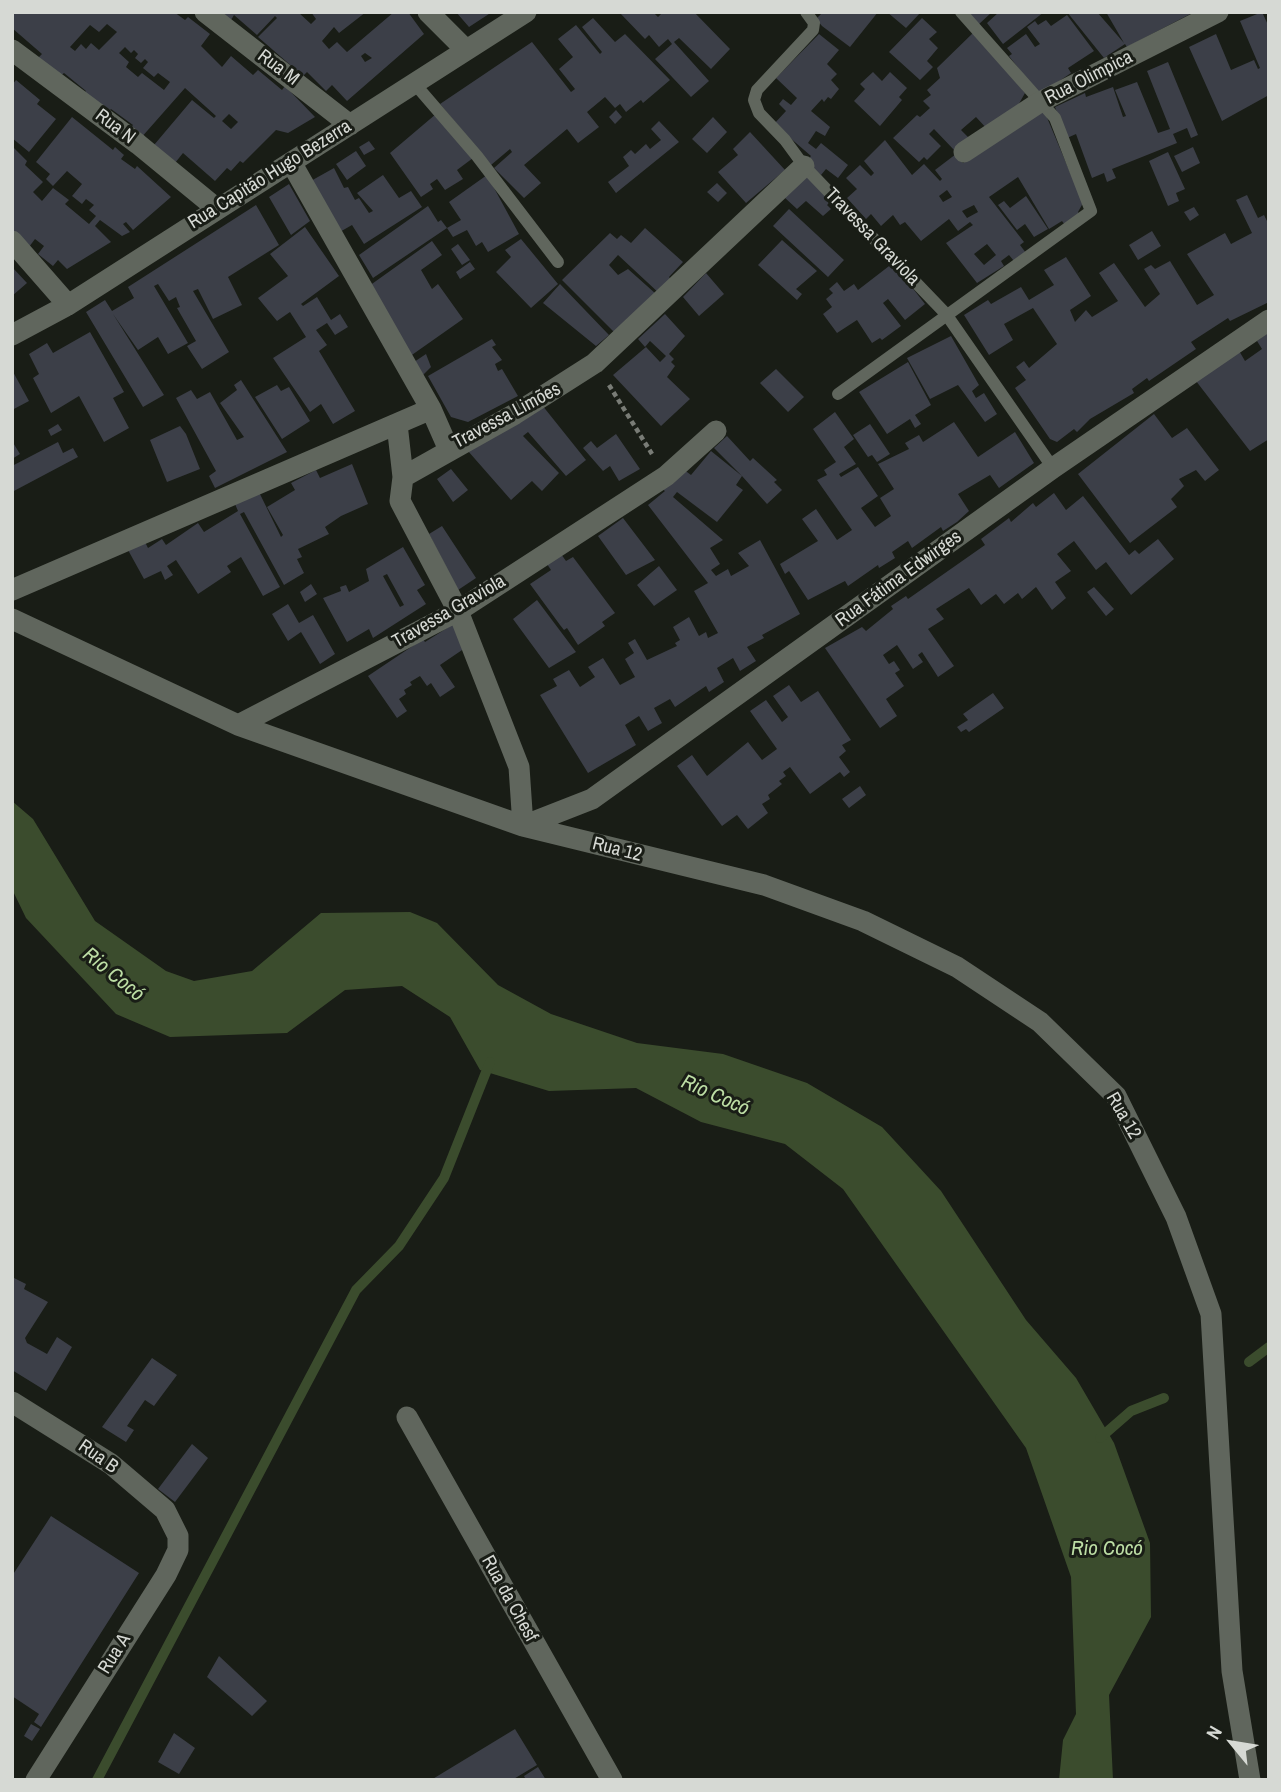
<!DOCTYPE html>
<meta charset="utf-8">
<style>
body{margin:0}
#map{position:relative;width:1281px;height:1792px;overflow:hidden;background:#191d16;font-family:"Archivo Narrow",sans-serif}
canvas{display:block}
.frame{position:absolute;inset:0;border:14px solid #d6d9d4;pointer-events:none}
.north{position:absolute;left:1197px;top:1708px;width:70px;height:70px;-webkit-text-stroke:5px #191d16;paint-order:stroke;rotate:300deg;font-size:19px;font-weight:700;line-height:28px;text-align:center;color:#d6d9d4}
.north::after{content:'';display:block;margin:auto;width:24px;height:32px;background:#d6d9d4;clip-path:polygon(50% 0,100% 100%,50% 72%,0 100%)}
</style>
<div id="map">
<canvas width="1281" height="1792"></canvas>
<div class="frame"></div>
<div class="north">N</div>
</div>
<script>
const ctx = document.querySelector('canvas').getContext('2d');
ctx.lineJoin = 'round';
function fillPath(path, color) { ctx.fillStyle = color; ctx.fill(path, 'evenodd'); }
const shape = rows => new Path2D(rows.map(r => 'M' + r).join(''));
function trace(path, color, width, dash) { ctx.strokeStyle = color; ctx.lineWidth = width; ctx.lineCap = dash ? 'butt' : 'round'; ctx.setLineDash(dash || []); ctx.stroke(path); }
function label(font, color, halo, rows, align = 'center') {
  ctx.font = font + ' "Archivo Narrow",sans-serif'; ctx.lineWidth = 6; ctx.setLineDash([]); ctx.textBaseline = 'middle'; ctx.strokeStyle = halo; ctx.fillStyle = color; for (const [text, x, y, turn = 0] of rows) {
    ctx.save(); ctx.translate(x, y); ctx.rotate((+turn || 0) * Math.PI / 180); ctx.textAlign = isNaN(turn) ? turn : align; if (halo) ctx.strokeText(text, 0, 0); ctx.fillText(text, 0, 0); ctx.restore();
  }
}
fillPath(shape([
 [12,801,33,819,95,921,166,971,194,981,252,971,321,913,410,912,437,923,498,985,551,1014,637,1043,723,1054,807,1083,882,1127,941,1191,1026,1320,1076,1378,1114,1443,1150,1543,1151,1617,1109,1695,1113,1780,1059,1780,1063,1740,1076,1714,1071,1577,1026,1448,843,1189,785,1144,701,1122,636,1088,549,1091,480,1070,450,1017,402,986,345,990,287,1033,170,1037,116,1014,26,918,12,889]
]), '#3b4c2d');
trace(shape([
 [1249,1362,1269,1347],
 [1100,1438,1131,1411,1164,1398],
 [97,1780,356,1290,399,1246,444,1178,490,1062]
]), '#3b4c2d', 10);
fillPath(shape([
 [12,12,174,12,185,20,188,17,210,34,201,46,222,67,231,56,253,75,258,70,282,90,285,86,315,117,288,133,276,130,243,163,240,161,231,171,227,168,215,181,183,153,175,163,154,145,192,100,214,118,216,116,185,88,140,139,129,130,133,125,111,109,105,116,81,96,86,91,64,73,59,77,37,59,42,54,12,28],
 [107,24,117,32,99,50,91,43,86,49,81,44,75,51,70,47,90,25,99,32],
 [125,47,131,53,134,50,138,54,135,58,141,63,145,59,148,62,143,68,154,77,158,73,170,82,164,90,142,73,138,77,126,67,129,62,119,53],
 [229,114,238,122,231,129,222,121],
 [216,12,298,12,311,24,316,19,311,12,366,12,339,33,334,27,322,41,329,49,337,42,347,52,394,12,408,12,424,34,347,101,332,85,326,91,307,72,303,76,258,37,277,18,275,16,257,35,234,15,231,20],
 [365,53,372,58,365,62,361,56],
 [456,12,492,12,469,27],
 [619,12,653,12,658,17,663,12,694,12,730,49,711,69,679,38,674,42,709,81,691,97,655,59,672,44,668,39,659,47,649,35,645,39],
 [823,12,878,12,850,47,822,26,816,19],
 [887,12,921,12,906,28],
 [968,12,992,12,978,25],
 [999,12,1044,12,1003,44,987,23],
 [1067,12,1097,12,1124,43,1106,12,1194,12,1127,47,1125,44,1104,58],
 [1262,12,1269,27,1269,95,1222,121,1189,47,1216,34,1231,70,1254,60,1258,69,1260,68,1240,21],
 [1067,15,1094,51,1068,68,1071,73,1039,95,1009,56,1012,54,1007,48,1026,34,1035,47,1040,44,1027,27,1035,21,1038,25,1046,20,1051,26],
 [593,18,615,42,625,34,670,80,643,103,641,100,626,112,620,104,615,108,605,97,587,112,599,127,578,143,567,129,524,165,541,183,524,198,494,168,512,152,510,149,491,165,440,104,532,42,571,92,575,89,559,69,573,57,558,39,576,25,600,54,602,52,582,27],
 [922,18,937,32,929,39,938,48,927,61,933,67,920,80,889,52],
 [975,31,1025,93,1016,109,988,130,976,117,961,130,970,139,955,151,934,129,929,134,941,146,927,160,924,157,919,162,893,138,917,115,920,117,930,108,923,101,931,95,927,90,940,78,937,68],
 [819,34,839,50,827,64,837,74,831,80,839,89,831,99,828,97,824,102,822,99,811,111,830,127,825,136,816,131,808,143,816,149,821,143,848,165,838,178,826,169,821,175,806,162,811,156,774,124,786,111,779,104,783,99,791,105,797,98,776,78],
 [1168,62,1198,135,1191,138,1187,128,1173,134,1177,143,1112,169,1116,178,1107,182,1104,173,1092,178,1076,134,1067,138,1055,107,1085,93,1086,97,1113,87,1123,117,1126,116,1115,90,1137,82,1158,133,1170,129,1147,71],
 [873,72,882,81,890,72,907,88,899,97,902,100,880,126,854,101,865,89,860,84],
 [16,80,40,100,37,104,56,119,29,152,12,138,12,85],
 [1043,108,1083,203,1078,212,1080,216,1065,225,1062,221,1049,229,1018,177,989,197,1024,242,1020,245,1026,253,1014,261,1009,255,1001,261,1004,266,977,283,946,243,973,225,970,222,958,231,949,219,921,241,905,222,900,225,893,215,881,226,871,214,866,219,847,198,857,189,846,178,860,165,871,176,874,173,864,161,885,140,912,175,924,164,940,181,942,179,935,170,956,154,963,163],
 [947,190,952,197,943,202,939,196],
 [974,205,978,212,967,218,962,211],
 [987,244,996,255,984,265,974,254],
 [616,110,622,117,615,124,609,117],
 [436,114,473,158,457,170,463,179,445,190,437,179,430,184,433,189,421,197,390,153],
 [72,117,113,150,115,147,124,155,121,159,135,169,137,166,171,197,133,230,126,222,123,224,130,232,122,236,100,220,95,226,111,242,67,269,58,260,53,266,38,254,44,246,35,239,29,247,12,232,12,146,27,161,25,165,43,182,33,192,42,201,53,188,69,200,65,204,89,224,96,216,89,210,94,205,86,199,82,204,72,196,82,184,67,171,53,186,46,179,50,174,36,162],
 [713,117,727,132,707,153,692,139],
 [659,121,679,142,616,193,608,182,629,166,623,157,631,150,635,154,646,144,650,149,661,140,651,129],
 [750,132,785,170,746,203,718,172,738,155,733,149],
 [369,141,375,149,364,155,359,147],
 [1193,147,1200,163,1182,172,1174,156],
 [356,151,366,166,347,180,336,164],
 [1168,152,1185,189,1176,193,1179,201,1168,206,1149,161],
 [334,168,344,188,348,187,355,200,359,198,369,213,373,211,357,193,383,175,399,198,411,191,422,207,364,244,352,225,338,233,309,182],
 [804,174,832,200,827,205,831,209,823,216,806,201,797,209,784,197],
 [487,175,519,234,488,252,482,242,476,246,467,230,453,237,447,228,461,220,449,202],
 [717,183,727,193,718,202,707,192],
 [289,184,310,221,291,235,269,197],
 [1247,195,1258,218,1264,215,1269,225,1269,302,1230,321,1228,318,1191,342,1196,349,1149,381,1147,378,1132,389,1134,393,1090,419,1077,432,1074,429,1057,442,1050,439,1015,388,1026,380,1016,367,1024,361,1029,368,1057,344,1033,308,1004,324,1013,340,989,355,964,315,988,300,991,304,1021,287,1029,300,1054,285,1044,270,1066,257,1091,296,1070,310,1075,322,1086,310,1092,317,1118,301,1099,273,1114,263,1145,307,1160,294,1144,269,1151,265,1155,269,1170,261,1197,305,1214,295,1187,254,1225,233,1231,244,1252,233,1236,200],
 [1026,196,1048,229,1034,237,1025,224,1017,230,998,205,1004,201,1010,208],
 [256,205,279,245,228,277,242,305,213,319,198,289,193,291,229,352,202,369,187,346,196,341,177,308,180,307,176,297,169,301,158,284,154,286,188,343,168,354,158,337,138,350,113,314,164,395,143,407,86,312,105,300,112,311,134,298,128,287],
 [428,206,438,222,441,220,447,228,373,278,359,255],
 [1194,207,1199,215,1190,221,1184,212],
 [789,209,844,260,828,277,773,226],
 [305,227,339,276,301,304,303,306,317,297,331,320,340,314,348,327,335,335,327,323,316,330,327,345,319,351,355,411,333,424,321,404,310,412,273,358,306,337,290,312,277,321,258,298,288,276,270,254],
 [645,228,683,262,669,277,673,282,661,295,618,255,609,265,618,275,628,269,656,294,617,335,562,280,610,233,617,239,621,235,631,243],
 [1152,231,1161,246,1138,260,1129,245],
 [521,239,558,284,531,308,496,272,511,257,505,250],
 [782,240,817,271,796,289,802,294,797,300,758,265],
 [432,241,442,255,421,270,432,289,438,284,463,319,409,357,369,286],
 [458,244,470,260,462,265,451,249],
 [470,262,475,269,460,279,456,272],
 [893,263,925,304,905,320,888,299,883,303,901,326,882,340,880,338,872,343,857,320,837,333,823,314,832,307,826,299,833,293,829,289,837,282,844,291,854,284,858,290],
 [12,267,27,283,12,296],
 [706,273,724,294,699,316,683,297],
 [560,284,609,335,596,346,543,303],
 [665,314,685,336,669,354,674,359,671,362,675,366,667,377,690,399,661,426,613,375,646,347,660,362,666,356,650,341,645,347,638,339],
 [90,332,124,392,113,398,129,428,104,442,79,396,51,413,33,378,39,374,29,354,47,343,53,353],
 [1269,332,1269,439,1250,451,1196,381,1238,349,1245,361,1262,349,1257,341],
 [951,336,979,385,972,391,976,398,984,393,997,414,985,422,958,385,930,399,907,358],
 [492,339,496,345,492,347,502,360,495,364,498,371,502,369,518,396,468,422,451,417,428,376],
 [426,354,431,367,423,375,414,362],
 [908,362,931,405,915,415,921,424,915,428,910,419,887,434,859,392],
 [776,369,804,397,788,412,760,383],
 [12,370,29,401,12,410],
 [241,380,287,452,215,488,209,476,216,471,176,398,191,390,197,399,210,392,237,440,244,437,220,403,237,390,234,385],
 [277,385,281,391,289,387,310,421,282,439,255,397],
 [542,405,586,460,566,476,528,432,523,436,559,473,542,491,532,481,511,500,468,451],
 [835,412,854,439,844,447,856,464,839,474,841,477,858,467,878,496,861,508,875,527,891,516,880,498,894,489,878,464,909,449,905,443,919,435,923,442,954,422,978,457,1015,432,1034,463,999,488,990,475,958,494,969,511,957,522,943,531,941,527,912,548,908,541,892,552,895,558,879,568,878,565,848,586,845,581,808,600,789,571,785,574,780,564,818,541,802,519,816,509,837,540,852,530,817,480,827,475,824,470,836,462,813,429],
 [1154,414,1172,438,1187,428,1219,470,1205,481,1196,470,1179,479,1184,486,1171,499,1177,507,1130,543,1078,474],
 [58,424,62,430,51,436,48,430],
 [870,424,890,454,877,462,872,455,868,457,853,435],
 [180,426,186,434,200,469,167,482,150,440],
 [616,434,640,469,619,481,610,466,603,471,583,448,591,441,597,448],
 [727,436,750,461,753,458,777,480,774,482,782,490,767,504,742,476,736,485,743,490,717,522,677,492,673,497,723,540,710,548,720,564,711,570,716,576,728,569,731,576,749,566,738,553,760,540,800,614,762,635,764,638,747,647,756,661,740,671,733,658,717,668,724,682,709,692,706,686,675,707,670,699,654,708,662,723,648,731,639,716,625,725,636,745,588,773,540,695,557,686,553,679,569,670,580,687,595,677,588,667,603,658,620,685,635,677,625,659,634,653,628,643,635,639,647,660,677,646,675,643,680,640,673,627,689,617,699,636,706,632,708,638,718,633,694,591,708,583,648,505,665,491,661,488,683,469,691,475,711,451,742,476,714,448],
 [12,441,20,454,12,459],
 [58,442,63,453,73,448,78,457,12,492,12,466],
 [352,464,368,504,341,516,325,527,329,534,298,549,302,557,297,559,304,573,284,585,244,512,240,514,280,587,263,596,241,557,227,566,231,572,198,594,176,560,167,566,173,575,165,580,161,571,144,579,128,550,145,542,148,548,162,539,166,545,198,523,204,532,238,511,235,504,258,490,281,537,283,535,267,507,295,490,291,483,316,470,320,478],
 [451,469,468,490,453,502,437,479],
 [1054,493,1066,510,1083,496,1129,555,1135,550,1139,554,1158,539,1174,559,1131,595,1106,562,1096,570,1074,541,1057,554,1071,571,1055,582,1066,598,1052,610,1036,587,1022,599,1018,593,1004,604,996,594,981,605,969,588,936,609,944,619,928,629,954,666,938,677,922,652,918,655,923,662,913,669,897,645,883,655,889,664,894,661,900,670,895,673,904,686,886,699,897,716,880,728,825,648,862,627,866,631,893,609,891,606,906,596,908,599,985,545,981,539,1009,518,1011,522,1033,503,1036,507],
 [623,518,655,560,626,575,598,536],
 [442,526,476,578,458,590,429,534],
 [403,547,425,585,417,590,426,604,373,638,369,629,347,642,323,598,341,591,340,587,346,585,349,592,369,581,366,569],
 [387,574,404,605,400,607,383,576],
 [561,554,566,561,573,557,615,613,602,622,605,626,578,645,567,628,564,630,560,625,530,584,551,570,547,564],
 [659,566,677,590,654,606,637,585],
 [311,584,317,594,305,602,300,592],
 [1094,587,1114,609,1106,616,1087,592],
 [537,600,576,652,549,668,513,619],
 [288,604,299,623,313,615,335,654,320,664,301,632,288,641,272,614],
 [455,623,468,646,440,665,455,687,440,697,431,683,427,686,420,676,410,682,412,685,404,690,406,694,399,699,407,711,397,718,368,676,423,639,425,642],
 [789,685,801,702,818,691,851,740,842,745,846,751,839,757,850,772,844,777,840,772,810,794,790,767,783,772,786,776,779,781,782,784,768,795,770,799,762,804,768,813,748,829,737,815,722,826,677,766,692,755,707,776,748,742,762,760,777,749,750,711,766,700,782,722,788,717,773,696],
 [993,693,1004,708,969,732,966,729,961,732,957,727,968,720,963,714],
 [860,786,866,795,849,808,842,799],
 [12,1277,26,1284,24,1289,48,1302,25,1338,27,1343,47,1354,57,1337,72,1347,46,1391,12,1370],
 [152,1358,177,1375,154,1406,145,1400,127,1426,134,1430,126,1442,102,1427],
 [192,1444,208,1458,175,1502,158,1489],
 [51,1516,139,1573,41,1727,34,1722,39,1714,12,1696,12,1576],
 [219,1656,267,1701,252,1716,207,1677],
 [31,1724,40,1729,32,1741,24,1736],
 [515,1729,537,1765,512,1780,431,1780],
 [174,1733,195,1748,179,1774,158,1762],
 [538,1767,546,1780,526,1780,524,1776]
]), '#3c3f48');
trace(shape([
 [609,385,652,454]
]), '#797c76', 4.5, [5, 3.5]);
trace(shape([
 [806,12,814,23,813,30,757,90,754,100,759,113,785,140,804,166,946,314,1053,468],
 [414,83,477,156,558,262],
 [838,394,1091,211,1055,118,961,12]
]), '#60665d', 12);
trace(shape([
 [205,12,350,125],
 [428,12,466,50],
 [12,50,138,144,216,208],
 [964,152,1040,102,1218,12],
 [292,164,431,409,449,450],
 [12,241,68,305],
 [12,335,68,305,526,12],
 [397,424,403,477],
 [12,590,431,409],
 [12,619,238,725,523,826,764,885,863,921,957,967,1040,1022,1116,1096,1176,1217,1211,1314,1232,1671,1250,1780],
 [238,725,458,611,666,476,716,431],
 [523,826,592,799,1053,468,1269,320],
 [523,826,519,767,458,611,400,501,403,477,515,414,595,363,804,166],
 [12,1402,111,1464,165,1510,178,1536,178,1550,166,1575,36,1780],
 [407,1417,612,1780]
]), '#60665d', 21);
label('19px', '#d6d9d4', '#191d16', [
 ["Rua M",278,68,37],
 ["Rua Olimpica",1089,78,-27],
 ["Rua N",115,127,37],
 ["Rua Capitão Hugo Bezerra",270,175,-32],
 ["Travessa Graviola",872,237,46],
 ["Travessa Limões",507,416,-28],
 ["Rua Fátima Edwirges",899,579,-36],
 ["Travessa Graviola",449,612,-30],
 ["Rua 12",617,850,14],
 ["Rua 12",1123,1116,60],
 ["Rua B",98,1457,35],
 ["Rua da Chesf",509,1599,61],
 ["Rua A",115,1654,-58]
]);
label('italic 21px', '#bcdda4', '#191d16', [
 ["Rio Cocó",113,975,39],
 ["Rio Cocó",715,1096,24],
 ["Rio Cocó",1107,1549]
]);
</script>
